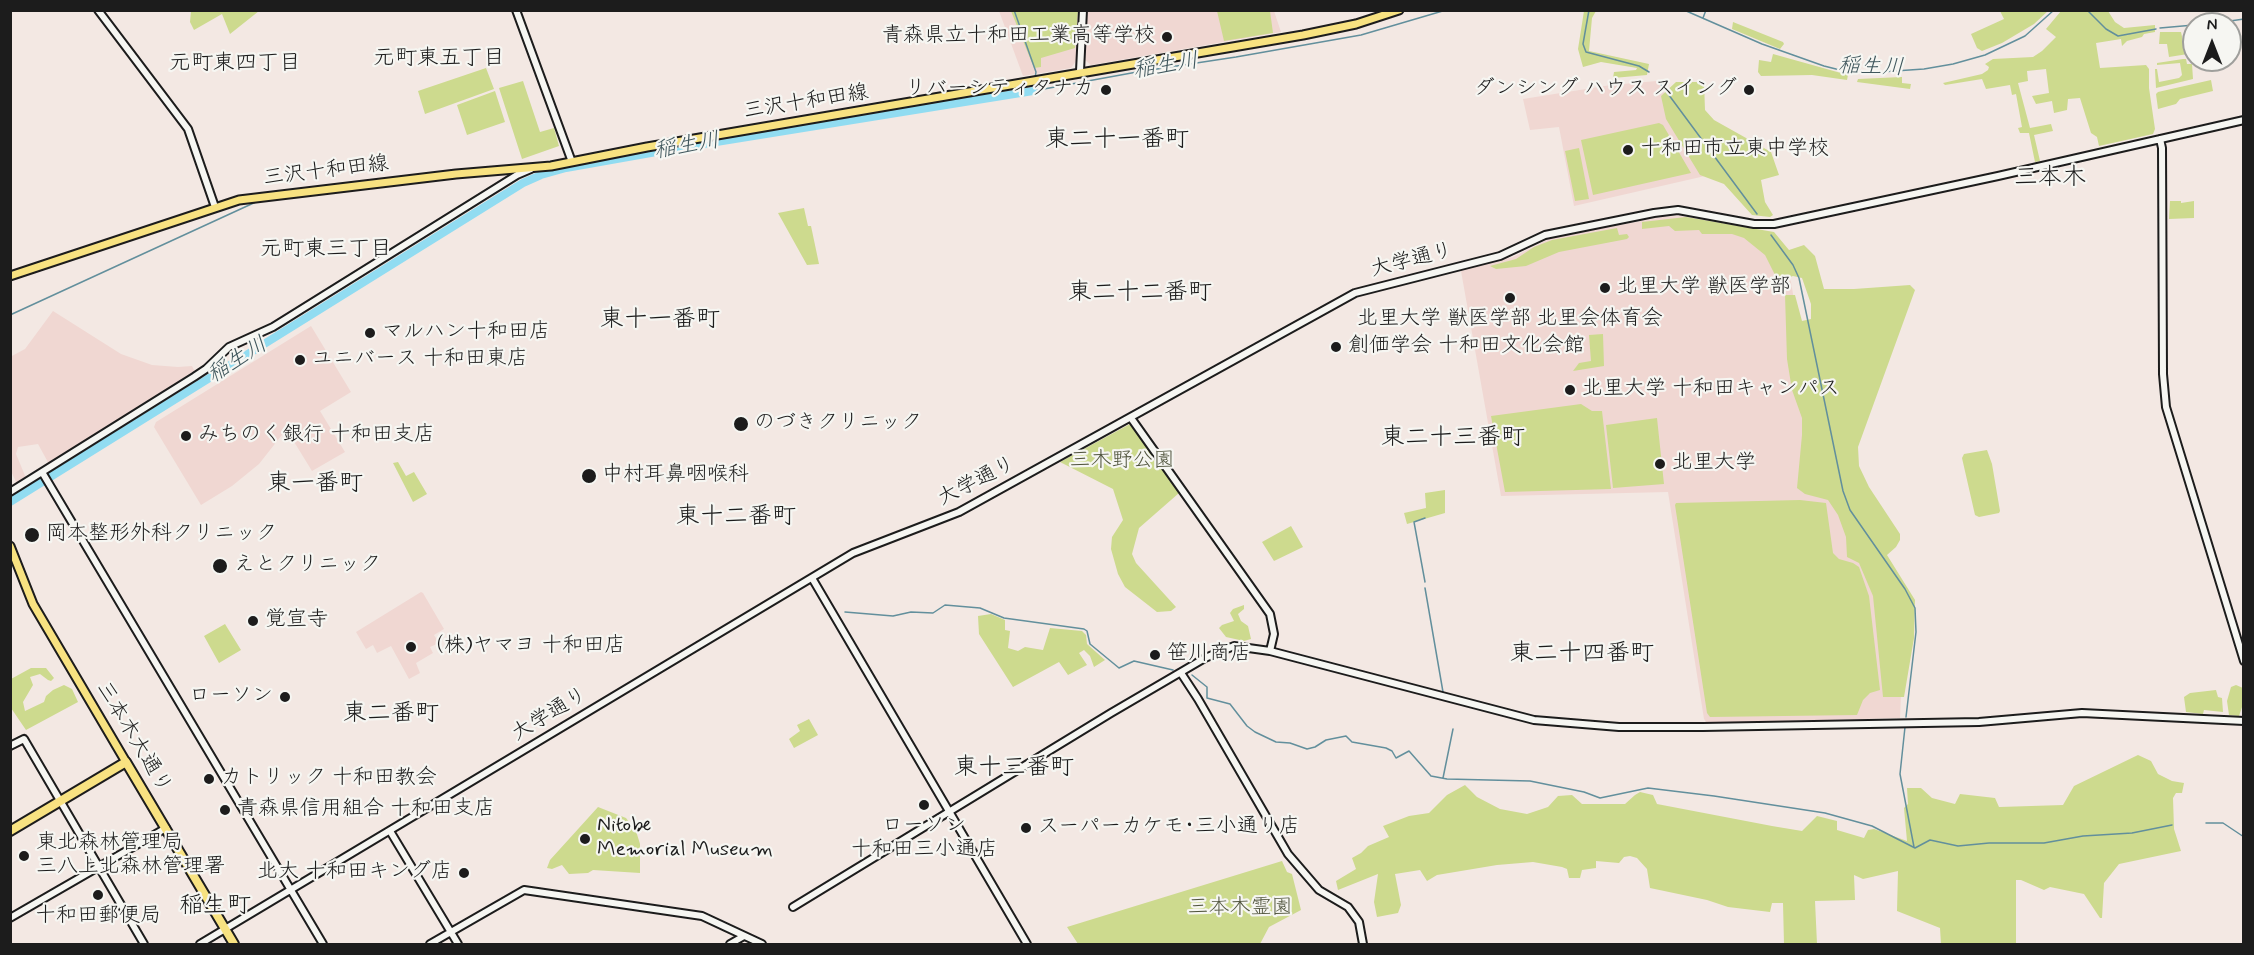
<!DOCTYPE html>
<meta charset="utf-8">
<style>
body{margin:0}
#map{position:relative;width:2254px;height:955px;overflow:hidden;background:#f3e8e3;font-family:Mynerve,sans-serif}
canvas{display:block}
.frame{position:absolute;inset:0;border:12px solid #1c1c1c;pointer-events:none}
.north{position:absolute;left:2182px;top:12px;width:60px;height:60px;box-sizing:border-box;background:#f6f6f2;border:2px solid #9f9f9c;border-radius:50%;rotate:0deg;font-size:16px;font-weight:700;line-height:24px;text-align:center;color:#1c1c1c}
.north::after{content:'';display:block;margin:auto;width:21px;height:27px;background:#1c1c1c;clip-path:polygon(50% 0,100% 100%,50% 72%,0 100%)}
</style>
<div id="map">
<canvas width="2254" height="955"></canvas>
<div class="frame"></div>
<div class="north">N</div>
</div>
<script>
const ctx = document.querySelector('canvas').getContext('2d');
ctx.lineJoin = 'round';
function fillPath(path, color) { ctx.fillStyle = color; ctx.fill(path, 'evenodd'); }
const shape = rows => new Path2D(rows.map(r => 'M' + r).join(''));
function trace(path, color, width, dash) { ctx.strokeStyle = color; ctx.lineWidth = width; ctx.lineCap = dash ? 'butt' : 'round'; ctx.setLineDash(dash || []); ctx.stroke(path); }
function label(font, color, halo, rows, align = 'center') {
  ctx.font = font + ' Mynerve,"Klee One",sans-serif'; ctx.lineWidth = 4.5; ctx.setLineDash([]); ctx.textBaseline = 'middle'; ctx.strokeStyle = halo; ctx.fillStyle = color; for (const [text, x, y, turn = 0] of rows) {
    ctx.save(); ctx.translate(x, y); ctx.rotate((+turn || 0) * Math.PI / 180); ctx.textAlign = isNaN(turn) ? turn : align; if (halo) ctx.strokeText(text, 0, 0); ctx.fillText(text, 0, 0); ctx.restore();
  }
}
fillPath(shape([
 [999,11,1079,11,1076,61,1071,68,1023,76],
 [1087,11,1274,11,1281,32,1091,65,1085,60],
 [1657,81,1709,170,1705,176,1574,206,1559,127,1530,130,1523,99,1611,85],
 [1681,216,1748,229,1778,255,1791,282,1802,348,1847,528,1902,670,1900,718,1707,723,1704,719,1668,492,1501,496,1461,271,1513,257,1551,238,1663,217],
 [53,311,121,354,152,365,178,367,192,366,195,372,49,464,38,444,18,447,16,454,26,478,17,484,10,469,10,357,25,349],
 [311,326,351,392,320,411,345,452,312,471,288,432,285,431,259,464,232,486,201,505,154,427,156,422],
 [421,592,423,593,444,629,434,635,439,643,430,647,433,653,416,663,420,673,409,679,391,646,377,653,373,645,366,649,356,632]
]), '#f0d7d2');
fillPath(shape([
 [191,11,191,10,259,11,230,34,222,14,194,30,190,22],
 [1011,11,1078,11,1075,48,1041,58,1041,67,1034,68],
 [1217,11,1270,11,1273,33,1224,41],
 [1584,11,1596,11,1592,18,1589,51,1649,64,1647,75,1613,78,1614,72,1636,70,1637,68,1601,62,1583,67,1578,49],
 [2000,11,2048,11,2034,24,2002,43,1982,51,1977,48,1971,34,2004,19],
 [2061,11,2108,11,2115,22,2124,28,2155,25,2155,32,2144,34,2142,37,2127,41,2122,46,2121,39,2096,43,2100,68,2146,65,2149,69,2149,88,2155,129,2153,134,2099,146,2097,137,2091,133,2080,98,2068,99,2067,110,2054,113,2052,101,2036,104,2032,96,2049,93,2046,69,2027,71,2028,81,2018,83,2030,128,2051,124,2053,131,2034,135,2040,161,2035,162,2029,133,2020,133,2018,128,2022,127,2016,94,2012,95,2010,85,1986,89,1982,79,1945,85,1943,83,1982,74,1988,70,1989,67,1985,64,1993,59,2033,57,2042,51,2056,37,2046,29],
 [1733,22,1783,42,1784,44,1780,49,1732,29],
 [2160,32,2181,32,2183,41,2194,42,2194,53,2169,57,2167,44,2159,44],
 [1773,54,1848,75,1847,80,1812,75,1761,76,1758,72,1759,60,1771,62],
 [2183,59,2186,59,2187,64,2192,64,2193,79,2156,88,2155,69,2157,69,2159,82,2179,78,2182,75,2180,63,2157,65,2157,63],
 [486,68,494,89,425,114,418,91],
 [1902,77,1902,83,1911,84,1910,89,1857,82,1858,79],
 [2211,80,2213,91,2180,99,2176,104,2158,109,2156,94,2158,92],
 [523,81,540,132,554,128,559,146,522,159,499,88],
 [1676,82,1704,82,1705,110,1714,120,1771,152,1779,175,1761,180,1765,202,1773,215,1770,217,1752,215,1724,184,1700,175,1666,119,1661,96],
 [495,91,505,122,467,135,457,105],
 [1659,123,1663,125,1691,173,1593,195,1581,140],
 [1579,148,1589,199,1575,201,1565,151],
 [2170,201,2181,201,2181,203,2194,201,2194,218,2169,219],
 [804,208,808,226,811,226,819,264,807,265,778,213],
 [1686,217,1774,232,1789,250,1804,245,1815,256,1824,289,1854,289,1910,285,1915,290,1858,447,1859,466,1869,487,1900,534,1900,540,1896,547,1887,555,1915,600,1914,638,1904,697,1883,697,1873,596,1859,563,1847,557,1846,537,1838,515,1828,500,1805,494,1797,488,1802,435,1802,418,1792,390,1787,359,1785,295,1795,295,1802,321,1811,319,1811,304,1802,278,1793,276,1778,281,1765,255,1744,238,1732,234,1702,234,1699,230,1675,231,1669,226,1642,229,1642,222],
 [1617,228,1619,235,1627,234,1629,237,1627,239,1559,252,1526,266,1496,269,1490,266,1516,259,1534,247,1552,240],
 [1603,334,1604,366,1573,371,1579,363,1591,361,1589,335],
 [1581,404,1592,411,1602,411,1611,489,1505,492,1491,416],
 [1657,418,1664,484,1613,488,1606,425],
 [1130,424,1179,493,1139,528,1132,554,1136,563,1176,607,1171,611,1157,612,1125,587,1118,574,1111,549,1112,537,1123,520,1113,489,1060,462],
 [1987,450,1992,464,2000,511,1999,513,1979,517,1975,515,1962,458,1964,454],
 [398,462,406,476,414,472,427,494,413,502,393,463],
 [1445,490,1445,513,1407,524,1404,513,1426,508,1425,493],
 [1800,500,1826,503,1833,553,1839,559,1853,563,1859,567,1869,596,1880,690,1870,693,1863,700,1857,715,1710,717,1707,713,1675,505,1676,503],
 [1291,526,1303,547,1274,561,1262,542],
 [1244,605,1244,609,1238,614,1241,621,1248,626,1251,639,1244,641,1226,637,1219,628,1222,625,1234,621,1230,613,1233,609],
 [991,614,1005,620,1005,630,1010,631,1008,648,1018,651,1025,647,1043,650,1050,628,1082,631,1086,635,1087,644,1105,660,1094,667,1090,656,1084,650,1079,653,1087,665,1068,675,1059,662,1013,687,979,634,978,616],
 [225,624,241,650,219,663,204,636],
 [31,668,46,668,54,678,51,681,48,680,40,674,30,677,33,685,23,702,25,711,44,702,46,696,53,690,64,685,72,689,78,702,26,730,11,708,11,679],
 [2236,685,2243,688,2243,704,2239,716,2229,715,2227,701,2231,687],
 [2216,690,2218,697,2222,698,2223,712,2204,710,2203,714,2186,712,2184,697,2190,693],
 [809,719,818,735,794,748,789,739,800,731,797,725],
 [2138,755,2151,761,2158,774,2172,781,2184,783,2182,793,2176,793,2173,798,2174,829,2181,851,2119,864,2104,883,2102,918,2100,918,2084,894,2050,887,2044,890,2021,880,2016,880,2016,944,1941,944,1940,928,1897,911,1898,871,1863,879,1854,875,1855,900,1815,901,1817,944,1784,944,1783,903,1772,903,1770,912,1728,907,1707,900,1650,888,1647,869,1637,858,1630,856,1624,857,1619,863,1596,861,1596,868,1582,870,1580,878,1569,878,1567,869,1562,867,1533,862,1497,865,1437,875,1427,881,1420,870,1395,874,1401,905,1398,913,1377,917,1374,902,1378,874,1338,890,1336,881,1356,869,1352,858,1361,853,1368,846,1389,837,1383,826,1409,816,1429,813,1447,795,1465,785,1477,797,1500,809,1527,814,1548,807,1558,796,1572,795,1582,804,1625,804,1635,795,1640,792,1653,795,1657,804,1772,826,1802,831,1817,816,1837,821,1837,830,1864,838,1868,830,1874,829,1907,841,1904,808,1908,804,1907,788,1921,788,1932,798,1955,804,1960,794,1995,798,1999,807,2063,805,2074,786],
 [598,807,626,818,636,831,640,844,640,873,593,870,588,873,569,874,562,865,552,869,547,868,550,860],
 [1282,861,1287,872,1292,874,1301,910,1269,927,1260,944,1078,944,1067,927]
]), '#cdda8e');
trace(shape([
 [1014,10,1036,72,1035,78],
 [1589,10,1583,44,1586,52,1639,66,1649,72],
 [1684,10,1762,44,1824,66,1836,69,1880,72,1924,69,1953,64,1985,55,2025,36,2054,10],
 [2087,10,2106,29,2118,36,2156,29],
 [1703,18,1706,10],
 [2209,24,2244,19],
 [2160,28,2194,25],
 [1035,82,1033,91,1137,72,1236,57,1361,35,1446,10],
 [1660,83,1757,214],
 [1771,235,1793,265,1799,278,1843,491,1850,510,1905,589,1915,608,1916,632,1906,717],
 [10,315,258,201],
 [1425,518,1414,522,1425,582],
 [1425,588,1443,692],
 [845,612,893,616,911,612,933,613,945,605,980,608,1004,618,1084,629,1087,631,1090,644,1119,668,1134,661,1173,670],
 [1192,675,1207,687,1207,698,1230,704,1247,726,1255,732,1276,742,1290,743,1307,749,1315,747,1326,740,1346,736,1352,742,1386,748,1392,751,1396,758,1409,751,1431,776,1447,779,1530,781,1584,792,1600,798,1648,788,1714,796,1825,813,1872,826,1915,848,1930,840,1958,846,1989,843,2044,843,2083,836,2132,833,2172,825],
 [1905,727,1900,774,1914,847],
 [1443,778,1453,729],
 [2206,823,2223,823,2244,837]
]), '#628f9c', 1.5);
trace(shape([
 [10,502,486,206,523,183,541,175,566,168,679,148,1033,91]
]), '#91dcf1', 8);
const secondary = shape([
 [98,10,188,129,215,207],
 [516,10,572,162],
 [1080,71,1083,10],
 [2160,139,2162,148,2163,374,2166,407,2244,661],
 [1131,418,1270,614,1274,634,1270,651],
 [42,472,323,944],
 [10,492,194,377,206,369,229,347,273,327,517,175,531,169],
 [812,578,1027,944],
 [1181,673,1198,699,1288,854,1319,890,1348,907,1359,922,1363,944],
 [10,746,24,739,144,944],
 [390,831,458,944],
 [793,907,1111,713,1205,658,1234,646,1270,651,1534,720,1619,727,1703,727,1979,722,2082,713,2244,721],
 [10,918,166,828],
 [200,944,853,553,959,512,1355,293,1500,256,1545,235,1654,213,1678,210,1754,224,1774,224,1998,176,2244,120],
 [430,944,524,890,702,916,762,944],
 [730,944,744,936]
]);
const primary = shape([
 [10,276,239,200,456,174,551,166,647,147,1303,35,1356,24,1399,10],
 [10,546,33,604,126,762]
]);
const highway = shape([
 [10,831,126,762,234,944]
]);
trace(secondary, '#1c1c1c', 10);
trace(primary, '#1c1c1c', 11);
trace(highway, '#1c1c1c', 12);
trace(secondary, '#f6f6f2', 6);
trace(primary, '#f8e281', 7);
trace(highway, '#f8e281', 8);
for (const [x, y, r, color] of [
 [1167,37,6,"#1c1c1c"],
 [1106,90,6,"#1c1c1c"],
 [1749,90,6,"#1c1c1c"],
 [1628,150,6,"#1c1c1c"],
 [1605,288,6,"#1c1c1c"],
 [1510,298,6,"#1c1c1c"],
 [370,333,6,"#1c1c1c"],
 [1336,347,6,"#1c1c1c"],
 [300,360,6,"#1c1c1c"],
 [1570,390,6,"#1c1c1c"],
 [741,424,8,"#1c1c1c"],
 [186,436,6,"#1c1c1c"],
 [1660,464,6,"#1c1c1c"],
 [589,476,8,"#1c1c1c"],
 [32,535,8,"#1c1c1c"],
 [220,566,8,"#1c1c1c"],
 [253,621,6,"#1c1c1c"],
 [411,647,6,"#1c1c1c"],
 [1155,655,6,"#1c1c1c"],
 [285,697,6,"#1c1c1c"],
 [209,779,6,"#1c1c1c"],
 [924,805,6,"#1c1c1c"],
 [225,810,6,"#1c1c1c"],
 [1026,828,6,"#1c1c1c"],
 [585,839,6,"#1c1c1c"],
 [24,856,6,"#1c1c1c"],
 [464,873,6,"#1c1c1c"],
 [98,895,6,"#1c1c1c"]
]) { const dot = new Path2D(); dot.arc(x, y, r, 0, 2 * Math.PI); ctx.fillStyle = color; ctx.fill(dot); trace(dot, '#f6f6f2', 2); }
label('21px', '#1c1c1c', '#f6f6f2', [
 ["青森県立十和田工業高等学校",1155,37,"right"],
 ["リバーシティタナカ",1094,90,"right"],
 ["ダンシング ハウス スイング",1737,90,"right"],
 ["十和田市立東中学校",1640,150],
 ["北里大学 獣医学部",1617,288],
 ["北里大学 獣医学部 北里会体育会",1510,320,"center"],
 ["マルハン十和田店",382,333],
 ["創価学会 十和田文化会館",1348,347],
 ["ユニバース 十和田東店",312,360],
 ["北里大学 十和田キャンパス",1582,390],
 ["のづきクリニック",754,424],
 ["みちのく銀行 十和田支店",198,436],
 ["北里大学",1672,464],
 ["中村耳鼻咽喉科",602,476],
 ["岡本整形外科クリニック",46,535],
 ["えとクリニック",234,566],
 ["覚宣寺",265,621],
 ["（株)ヤマヨ 十和田店",423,647],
 ["笹川商店",1167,655],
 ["ローソン",273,697,"right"],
 ["カトリック 十和田教会",221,779],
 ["青森県信用組合 十和田支店",237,810],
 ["Nitobe",597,827],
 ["Memorial Museum",597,851],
 ["ローソン",924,827,"center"],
 ["十和田三小通店",924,851,"center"],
 ["スーパーカケモ･三小通り店",1038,828],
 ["東北森林管理局",36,844],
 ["三八上北森林管理署",36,868],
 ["北大 十和田キング店",452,873,"right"],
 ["十和田郵便局",98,917,"center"]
], 'left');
label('21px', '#1c1c1c', '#f6f6f2', [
 ["三沢十和田線",806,103,-9],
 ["三沢十和田線",326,172,-7],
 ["大学通り",1412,261,-14],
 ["大学通り",977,482,-27],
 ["大学通り",550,715,-31],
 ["三本木大通り",133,738,59]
]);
label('21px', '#51553e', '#f6f6f2', [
 ["三木野公園",1122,462],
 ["三本木霊園",1240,909]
]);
label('22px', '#1c1c1c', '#f6f6f2', [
 ["元町東五丁目",439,59],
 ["元町東四丁目",235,64],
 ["元町東三丁目",326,250]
]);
label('italic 22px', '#3f565c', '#f6f6f2', [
 ["稲生川",1166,67,-9],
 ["稲生川",1871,68,2],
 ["稲生川",687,147,-10],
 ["稲生川",238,361,-32]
]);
label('24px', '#1c1c1c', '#f6f6f2', [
 ["東二十一番町",1117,141],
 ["三本木",2050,179],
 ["東二十二番町",1140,294],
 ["東十一番町",660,321],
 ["東二十三番町",1453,439],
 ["東一番町",315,485],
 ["東十二番町",736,518],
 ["東二十四番町",1582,655],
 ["東二番町",391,715],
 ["東十三番町",1014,769],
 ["稲生町",215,907]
]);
</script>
